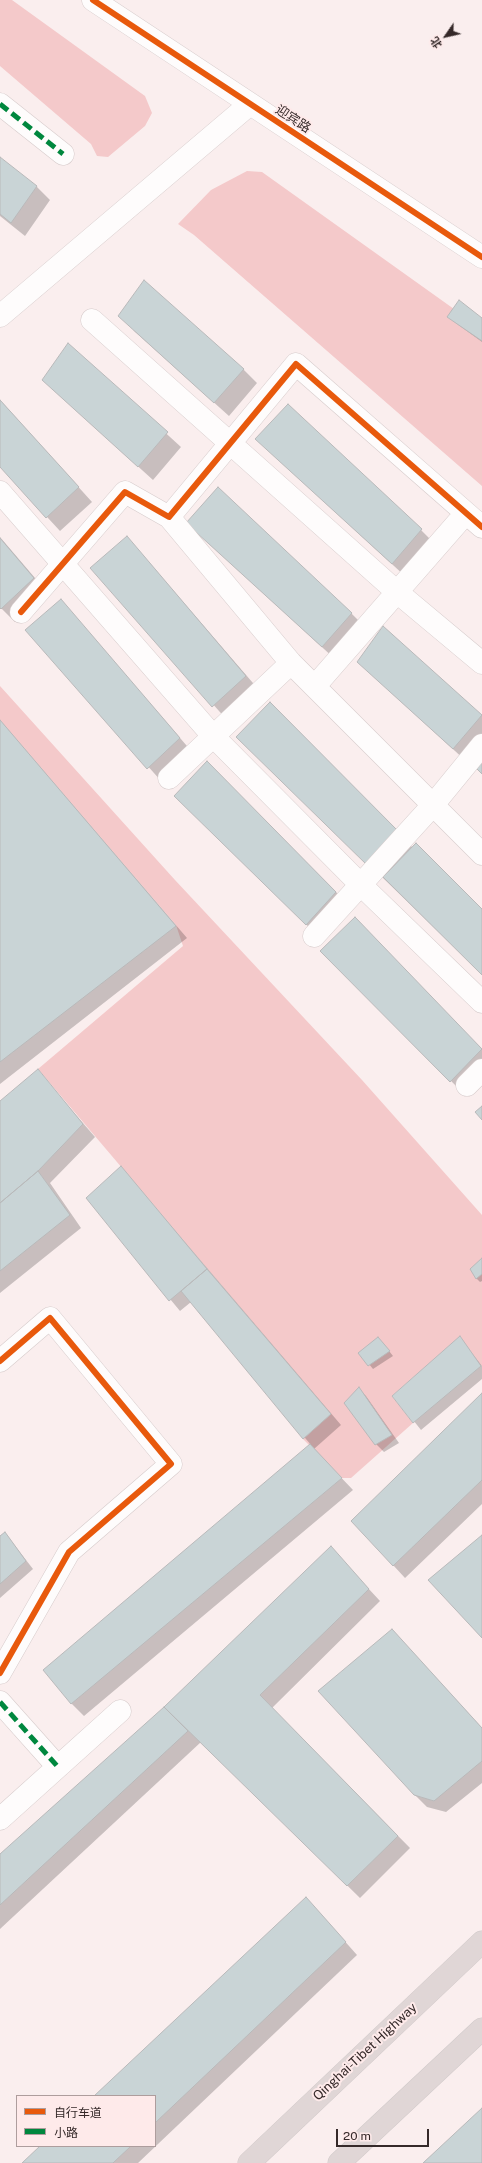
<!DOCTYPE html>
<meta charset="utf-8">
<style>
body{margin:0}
#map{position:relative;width:482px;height:2163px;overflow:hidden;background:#faeeee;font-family:"Public Sans","Noto Sans SC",sans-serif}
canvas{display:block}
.legend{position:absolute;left:16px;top:2095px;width:140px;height:52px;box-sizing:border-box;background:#feeaea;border:1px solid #ae9d9d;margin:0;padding:5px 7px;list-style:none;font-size:12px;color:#352929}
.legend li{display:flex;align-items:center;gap:8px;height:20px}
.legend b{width:20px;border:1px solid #ae9d9d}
.north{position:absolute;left:426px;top:16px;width:40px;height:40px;-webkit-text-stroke:3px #feeaea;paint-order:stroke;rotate:236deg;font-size:11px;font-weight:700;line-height:16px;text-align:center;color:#352929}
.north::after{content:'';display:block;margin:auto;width:14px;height:18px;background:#352929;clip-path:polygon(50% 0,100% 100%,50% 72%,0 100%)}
.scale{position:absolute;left:336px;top:2129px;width:93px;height:18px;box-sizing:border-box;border:2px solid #352929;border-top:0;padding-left:5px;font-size:12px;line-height:14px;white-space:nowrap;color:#352929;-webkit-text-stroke:3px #feeaea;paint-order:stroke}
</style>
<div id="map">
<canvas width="482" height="2163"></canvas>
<ul class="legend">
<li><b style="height:5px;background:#e8590c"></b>自行车道</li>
<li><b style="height:5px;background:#00873e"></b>小路</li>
</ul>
<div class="north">北</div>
<div class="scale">20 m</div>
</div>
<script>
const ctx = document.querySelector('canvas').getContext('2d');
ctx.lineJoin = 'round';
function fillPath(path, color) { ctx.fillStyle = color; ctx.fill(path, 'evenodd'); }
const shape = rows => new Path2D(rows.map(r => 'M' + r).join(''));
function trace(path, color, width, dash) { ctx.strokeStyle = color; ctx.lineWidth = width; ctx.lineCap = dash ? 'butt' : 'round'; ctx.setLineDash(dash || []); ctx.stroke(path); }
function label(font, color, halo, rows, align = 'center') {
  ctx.font = font + ' "Public Sans","Noto Sans SC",sans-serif'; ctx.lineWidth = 4; ctx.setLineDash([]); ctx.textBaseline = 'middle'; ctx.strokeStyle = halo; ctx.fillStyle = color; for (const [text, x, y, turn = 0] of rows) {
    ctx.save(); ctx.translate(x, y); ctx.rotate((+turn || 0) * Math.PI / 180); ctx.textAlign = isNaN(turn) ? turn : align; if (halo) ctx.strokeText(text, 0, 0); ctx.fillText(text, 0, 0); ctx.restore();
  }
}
fillPath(shape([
 [0,0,12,0,145,96,152,113,145,126,108,157,97,156,91,144,0,66],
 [247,171,262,172,482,329,482,486,194,235,178,224,211,190],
 [0,686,175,880,362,1080,482,1215,482,1365,481,1366,460,1337,392,1396,413,1423,351,1478,342,1478,303,1439,331,1414,38,1069,183,946,176,925,0,720]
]), '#f4c9ca');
fillPath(shape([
 [0,158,37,187,50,200,25,236,0,216],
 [449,317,482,319,482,342,453,321],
 [133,330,243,369,257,383,229,416],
 [69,345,181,447,153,480,57,393],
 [0,400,92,502,60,531,0,466],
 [271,453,421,530,435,544,406,577],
 [201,536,351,613,365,627,336,660],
 [0,537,47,592,15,622,0,607],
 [127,537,259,690,227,720,92,568],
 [61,600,193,753,162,782,27,631],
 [383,627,482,716,482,745,467,762,358,662],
 [270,704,413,848,482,910,482,974,251,750],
 [0,720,187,938,0,1084],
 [207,763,350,906,320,938,189,810],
 [368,932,482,1050,482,1077,465,1095,322,951],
 [38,1071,95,1137,50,1183,81,1228,0,1293,0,1103],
 [121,1167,341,1425,314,1449,353,1490,84,1716,71,1703,311,1445,191,1302,180,1311,87,1199],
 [482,1259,482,1281,480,1282,476,1278],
 [460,1338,482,1366,482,1379,421,1430,394,1396],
 [382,1342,393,1356,373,1369,360,1353],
 [359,1389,366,1396,399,1443,384,1452,376,1444],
 [482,1394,482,1504,405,1578,393,1565],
 [5,1533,33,1569,0,1598,0,1537],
 [331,1548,380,1601,272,1708,410,1848,360,1898,201,1742,0,1929,0,1855,165,1707],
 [392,1630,482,1728,482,1783,446,1812,427,1807,415,1795],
 [318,1911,357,1955,138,2163,23,2163,42,2146,155,2146,155,2096,95,2096]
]), '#0003');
const building = shape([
 [0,157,37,186,11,223,0,214,0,157],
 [144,280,244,369,214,403,118,316,144,280],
 [459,300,482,318,482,341,447,317,459,300],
 [68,343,168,432,138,467,42,380,68,343],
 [0,400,79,487,46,518,0,467,0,400],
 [288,404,422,529,392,564,255,439,288,404],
 [218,487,352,613,322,647,186,523,218,487],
 [127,536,246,676,212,707,90,568,127,536],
 [0,538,34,578,1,609,0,608,0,538],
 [61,599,180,738,147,769,25,630,61,599],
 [383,626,482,715,453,749,357,662,383,626],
 [270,702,399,832,368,866,236,737,270,702],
 [0,720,176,926,0,1062,0,720],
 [207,761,336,892,306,925,174,796,207,761],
 [482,761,482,774,476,768,482,761],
 [416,843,482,909,482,975,383,877,416,843],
 [355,917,482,1049,450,1082,320,951,355,917],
 [38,1069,83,1124,38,1171,0,1203,0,1101,38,1069],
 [482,1106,482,1120,475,1112,482,1106],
 [121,1166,207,1269,169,1301,86,1198,121,1166],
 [38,1171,70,1215,0,1271,0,1203,38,1171],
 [482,1258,482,1274,476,1279,470,1269,482,1258],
 [207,1269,331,1414,303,1439,181,1291,207,1269],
 [460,1336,481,1366,413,1423,392,1396,460,1336],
 [378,1337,390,1351,368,1366,358,1353,378,1337],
 [359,1387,392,1435,375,1445,344,1403,359,1387],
 [482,1393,482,1480,393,1566,351,1521,482,1393],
 [310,1444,342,1478,71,1704,43,1670,310,1444],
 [5,1532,26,1561,0,1584,0,1536,5,1532],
 [482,1535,482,1638,428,1580,482,1535],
 [331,1546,369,1589,260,1695,398,1836,347,1886,164,1707,331,1546],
 [392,1629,482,1728,482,1761,434,1801,414,1795,318,1691,392,1629],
 [164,1707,188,1731,0,1905,0,1854,164,1707],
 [306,1897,346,1942,155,2123,155,2096,94,2096,306,1897],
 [482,2108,482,2163,423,2163,482,2108],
 [40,2146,131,2146,113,2163,22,2163,40,2146]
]);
fillPath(building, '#c9d4d6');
trace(building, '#b9b9ba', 1);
const minor = shape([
 [93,0,482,257],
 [0,104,63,154],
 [0,316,250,104],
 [92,320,397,592,482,663],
 [0,492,213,736,361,885,482,1002],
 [169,517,291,663,482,854],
 [21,612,125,492,169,517,296,364,482,527],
 [315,686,466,513],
 [169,778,291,663],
 [314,936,433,805,482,745],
 [467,1085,482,1070],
 [0,1361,50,1318,171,1464,69,1552,0,1673],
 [0,1702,58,1767],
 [0,1819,120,1711]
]);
const highway = shape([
 [249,2163,482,1942],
 [339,2163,482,2029]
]);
trace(minor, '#d6cbcb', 23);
trace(highway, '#d1caca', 23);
trace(minor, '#fefcfc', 22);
trace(highway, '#e0d6d6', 22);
trace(shape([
 [0,104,63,154],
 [0,1702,58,1767]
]), '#00873e', 5, [10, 5]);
trace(shape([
 [93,0,482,257],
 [21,612,125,492,169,517,296,364,482,527],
 [0,1361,50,1318,171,1464,69,1552,0,1673]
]), '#e8590c', 6);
label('13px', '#352929', '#feeaea', [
 ["迎宾路",293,119,33],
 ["Qinghai-Tibet Highway",365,2052,-43]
]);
</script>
